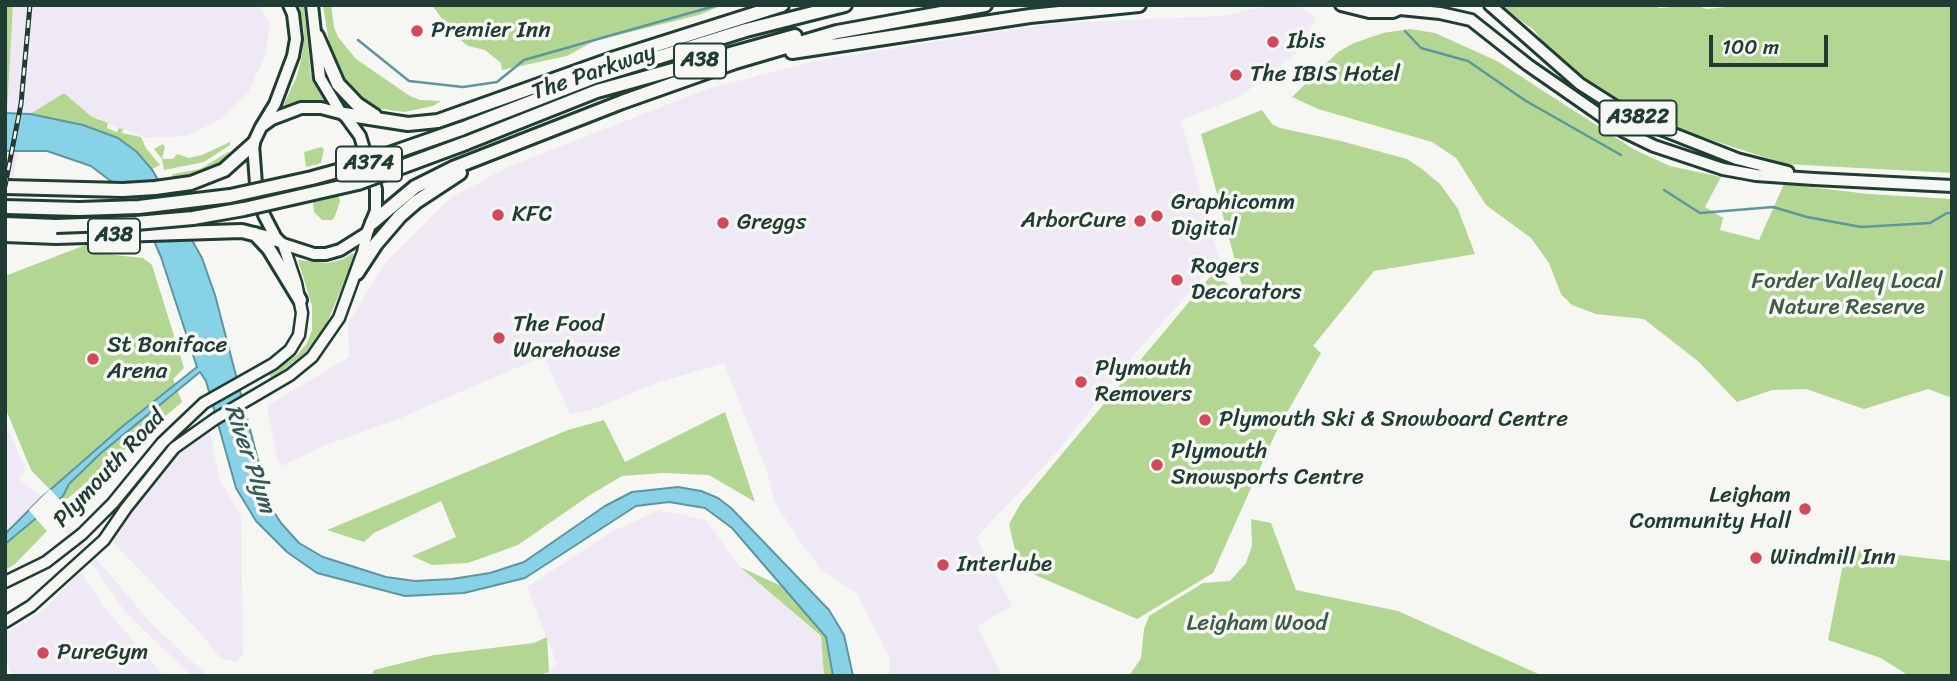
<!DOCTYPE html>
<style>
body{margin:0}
#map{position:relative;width:1957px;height:681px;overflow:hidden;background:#f6f6f2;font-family:Sriracha,sans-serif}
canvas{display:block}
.frame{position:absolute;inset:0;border:7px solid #1f3d34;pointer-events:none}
.scale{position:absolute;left:1709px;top:35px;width:119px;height:32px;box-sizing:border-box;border:4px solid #1f3d34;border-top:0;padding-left:9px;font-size:21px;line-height:24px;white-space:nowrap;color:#1f3d34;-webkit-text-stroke:5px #f6f6f2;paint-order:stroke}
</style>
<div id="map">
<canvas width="1957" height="681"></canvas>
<div class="frame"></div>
<div class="scale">100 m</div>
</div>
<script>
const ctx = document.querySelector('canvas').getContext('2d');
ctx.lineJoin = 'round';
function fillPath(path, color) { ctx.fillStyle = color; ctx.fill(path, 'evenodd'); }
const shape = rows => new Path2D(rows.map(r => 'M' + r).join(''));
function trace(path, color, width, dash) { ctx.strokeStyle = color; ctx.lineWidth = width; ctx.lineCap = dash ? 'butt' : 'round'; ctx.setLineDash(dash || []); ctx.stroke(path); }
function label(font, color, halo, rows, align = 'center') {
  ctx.font = font + ' Sriracha,sans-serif'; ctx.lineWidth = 7; ctx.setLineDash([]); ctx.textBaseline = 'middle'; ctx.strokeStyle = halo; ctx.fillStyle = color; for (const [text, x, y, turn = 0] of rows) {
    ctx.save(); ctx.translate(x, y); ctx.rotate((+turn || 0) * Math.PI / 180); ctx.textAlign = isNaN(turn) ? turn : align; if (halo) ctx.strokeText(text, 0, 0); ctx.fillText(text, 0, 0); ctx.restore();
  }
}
fillPath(shape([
 [13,5,259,5,270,24,266,54,248,93,218,121,187,136,146,138,92,117,64,93,30,114,7,113],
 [1275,5,1297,5,1316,18,1296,53,1241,96,1181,120,1219,259,1138,350,1057,452,976,538,1012,606,977,626,1002,676,889,676,890,658,857,594,822,570,798,539,775,502,766,468,724,363,656,383,594,409,570,415,544,356,393,421,326,445,281,466,276,454,267,406,349,357,348,323,386,262,453,196,513,165,707,89,815,61,1002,31,1063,23,1220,16],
 [5,151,19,151,5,211],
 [5,422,26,470,19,479,42,497,5,532],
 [210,431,219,478,241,516,243,653,237,662,220,658,202,635,110,539,182,449],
 [659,510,706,520,740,567,821,637,824,676,535,676,548,672,557,664,527,587,611,532],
 [63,520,153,625,208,676,192,676,126,613,92,564,59,526],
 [80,572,108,612,164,676,12,676,5,660,5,633,44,610]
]), '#efe9f5');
fillPath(shape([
 [5,5,13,5,7,113,5,113],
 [299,5,304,5,311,75,326,103,298,103,281,110,297,76,302,56,304,32],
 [323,5,331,5,334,27,338,37,356,59,410,96,420,100,441,101,433,106,404,112,375,108,364,102,345,84,338,72,331,56],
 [432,5,723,5,699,15,594,41,567,56,502,70,501,63,485,50,468,46,452,33],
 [1499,5,1653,5,1660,8,1694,5,1707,9,1744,5,1952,5,1952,173,1786,164,1655,122,1603,91,1561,60,1548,49,1534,30],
 [1410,29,1435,33,1497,61,1635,150,1670,166,1721,177,1705,207,1723,218,1720,230,1759,240,1784,184,1869,194,1952,199,1952,398,1928,389,1864,409,1806,389,1772,390,1737,402,1699,362,1644,319,1596,314,1572,305,1561,294,1549,263,1531,238,1486,205,1456,158,1432,142,1318,109,1292,97,1338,52,1354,43,1383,33],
 [64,93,92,117,108,123,107,128,117,132,119,128,123,129,122,133,141,137,146,148,160,165,152,169,137,152,118,138,83,125,30,114],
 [1262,110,1272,124,1280,128,1341,141,1407,159,1422,169,1440,184,1458,209,1475,254,1374,271,1313,346,1321,353,1277,430,1213,573,1137,619,1019,568,1009,524,1021,503,1214,272,1246,301,1201,134],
 [230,142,230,145,204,162,164,170,162,159,154,149,163,144,165,147,162,158,165,159,173,159,177,154,189,158,202,155],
 [321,147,324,149,321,163,306,167,304,152],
 [230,151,226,158,210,169,179,180,171,178,173,174,200,169],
 [338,195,340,201,335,216,332,220,322,220,314,212,313,201],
 [93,242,96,250,105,254,143,258,152,265,184,368,173,379,182,402,66,500,61,501,31,470,7,412,5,276],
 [353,253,355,257,326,325,305,353,272,379,269,373,297,355,307,343,312,330,312,306,298,260,328,263,343,259],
 [725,412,755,502,709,475,663,473,622,476,590,495,518,545,468,563,432,565,412,556,456,537,441,501,374,533,364,542,327,530,568,430,604,420,625,462],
 [29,511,47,531,15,564,5,570,5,532],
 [1251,519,1271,523,1296,590,1398,611,1543,676,1129,676,1141,658,1144,629,1149,616,1203,583,1230,581,1246,563,1252,546],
 [1846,549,1952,561,1952,672,1949,676,1909,676,1881,658,1828,640],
 [740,567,781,586,826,637,833,676,824,676,821,636],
 [547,637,549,672,535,676,372,676,374,670,434,655,534,643]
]), '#b3d792');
const water = shape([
 [5,113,30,114,83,125,118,138,137,152,153,171,202,258,215,295,270,506,281,523,299,543,323,557,386,577,415,581,452,579,490,573,524,562,605,506,632,492,678,487,701,491,718,498,731,508,829,610,844,635,853,676,833,676,826,637,732,528,705,508,669,502,636,506,525,578,464,593,405,596,317,573,287,552,256,521,236,488,206,381,200,372,101,453,69,484,63,496,5,544,5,534,42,497,123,426,197,367,161,257,143,216,112,182,91,166,47,151,5,151,5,113]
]);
fillPath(water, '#88d2e8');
trace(water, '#5e96a0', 2);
fillPath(shape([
 [163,181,193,234,148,236,140,218,109,184],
 [50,489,61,501,38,521,29,510]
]), '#f6f6f2');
trace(shape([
 [1405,31,1421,48,1468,61,1526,101,1621,155],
 [358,40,409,81,463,87,497,82,524,60,718,5],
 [1664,190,1700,213,1773,207,1807,217,1861,227,1930,223,1947,213,1952,213]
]), '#5e96a0', 2.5);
const secondary = shape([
 [5,582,46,562,82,534,113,503,162,443,204,403,273,364,290,350,299,335,302,313,296,283,283,244],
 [5,622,31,606,104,540,126,508,174,448,215,419,290,375,312,357,339,318,363,252,367,233]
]);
const primary = shape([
 [312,5,320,78,341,113],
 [1341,5,1369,12,1393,12,1404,7],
 [1490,5,1580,84,1613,105,1653,126,1737,159,1788,172],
 [1400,9,1440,13,1471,20,1528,65,1623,131,1654,146,1723,169,1756,175,1814,179,1952,186],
 [261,127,272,119,301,108,321,108,344,114,360,136,376,189,376,211,367,233,340,250,326,254,314,254,283,244,277,240,264,215,256,184,253,144,261,127,275,104,293,56,296,39,293,14,289,5]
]);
const trunk = shape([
 [317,36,338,84,357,104,375,116],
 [792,52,1030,16,1139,5],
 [344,114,408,124,438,121,615,58,782,5],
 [461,129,595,77,746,30,845,5],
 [466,143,597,91,795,36],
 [5,187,123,190,155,188,191,183,224,170,253,144],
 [372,223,415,187,453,168,622,102,735,62,837,32,985,5],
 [5,224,56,226],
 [255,234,269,249,300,300],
 [5,235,56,237,242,231,277,240],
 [357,273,376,244,400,216,416,202,460,173]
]);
trace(secondary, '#1f3d34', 15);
trace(primary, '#1f3d34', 16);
trace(trunk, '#1f3d34', 18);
trace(secondary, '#f6f6f2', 10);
trace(primary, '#f6f6f2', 10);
trace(trunk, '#f6f6f2', 12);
const rail = shape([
 [5,186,21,104,30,5]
]);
trace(rail, '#1f3d34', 5);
trace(rail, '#f6f6f2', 2.5, [8]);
const trunkBridge = shape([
 [5,207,79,209,139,207,230,196,312,178,352,167,461,129],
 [56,226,136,223,193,218,244,209,358,183,466,143]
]);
trace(trunkBridge, '#1f3d34', 18, []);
trace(trunkBridge, '#f6f6f2', 12);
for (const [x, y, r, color] of [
 [417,31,7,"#d1495b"],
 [1273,42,7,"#d1495b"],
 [1236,75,7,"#d1495b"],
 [498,215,7,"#d1495b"],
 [1157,216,7,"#d1495b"],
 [1140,221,7,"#d1495b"],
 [723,223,7,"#d1495b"],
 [1177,280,7,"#d1495b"],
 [499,338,7,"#d1495b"],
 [93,359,7,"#d1495b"],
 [1081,382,7,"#d1495b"],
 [1205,420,7,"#d1495b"],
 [1157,465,7,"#d1495b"],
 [1805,509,7,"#d1495b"],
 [1756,558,7,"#d1495b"],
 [943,565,7,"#d1495b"],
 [43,653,7,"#d1495b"]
]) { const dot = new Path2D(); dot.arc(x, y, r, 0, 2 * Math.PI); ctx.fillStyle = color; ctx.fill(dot); trace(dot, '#f6f6f2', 2.5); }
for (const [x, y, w] of [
 [700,61,52],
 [1638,118,77],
 [369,164,66],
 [114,236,52]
]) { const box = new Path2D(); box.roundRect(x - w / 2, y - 17.5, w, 35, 5); ctx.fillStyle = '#f6f6f2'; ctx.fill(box); trace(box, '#1f3d34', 2); }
label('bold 21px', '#1f3d34', null, [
 ["A38",700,61],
 ["A3822",1638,118],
 ["A374",369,164],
 ["A38",114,236]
]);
label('23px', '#1f3d34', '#f6f6f2', [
 ["Premier Inn",431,31],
 ["Ibis",1287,42],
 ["The IBIS Hotel",1250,75],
 ["Graphicomm",1171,203],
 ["Digital",1171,229],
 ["KFC",512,215],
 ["ArborCure",1126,221,"right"],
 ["Greggs",737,223],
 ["Rogers",1191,267],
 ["Decorators",1191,293],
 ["The Food",513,325],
 ["Warehouse",513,351],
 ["St Boniface",107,346],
 ["Arena",107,372],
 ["Plymouth",1095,369],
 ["Removers",1095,395],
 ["Plymouth Ski & Snowboard Centre",1219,420],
 ["Plymouth",1171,452],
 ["Snowsports Centre",1171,478],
 ["Leigham",1791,496,"right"],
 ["Community Hall",1791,522,"right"],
 ["Windmill Inn",1770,558],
 ["Interlube",957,565],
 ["PureGym",57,653]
], 'left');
label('23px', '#1f3d34', '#f6f6f2', [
 ["The Parkway",594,73,-19],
 ["Plymouth Road",110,469,-47]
]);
label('23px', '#3d5c47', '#f6f6f2', [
 ["Forder Valley Local",1847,282],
 ["Nature Reserve",1847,308],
 ["Leigham Wood",1257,624]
]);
label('italic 24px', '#345b58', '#f6f6f2', [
 ["River Plym",249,459,71]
]);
</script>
